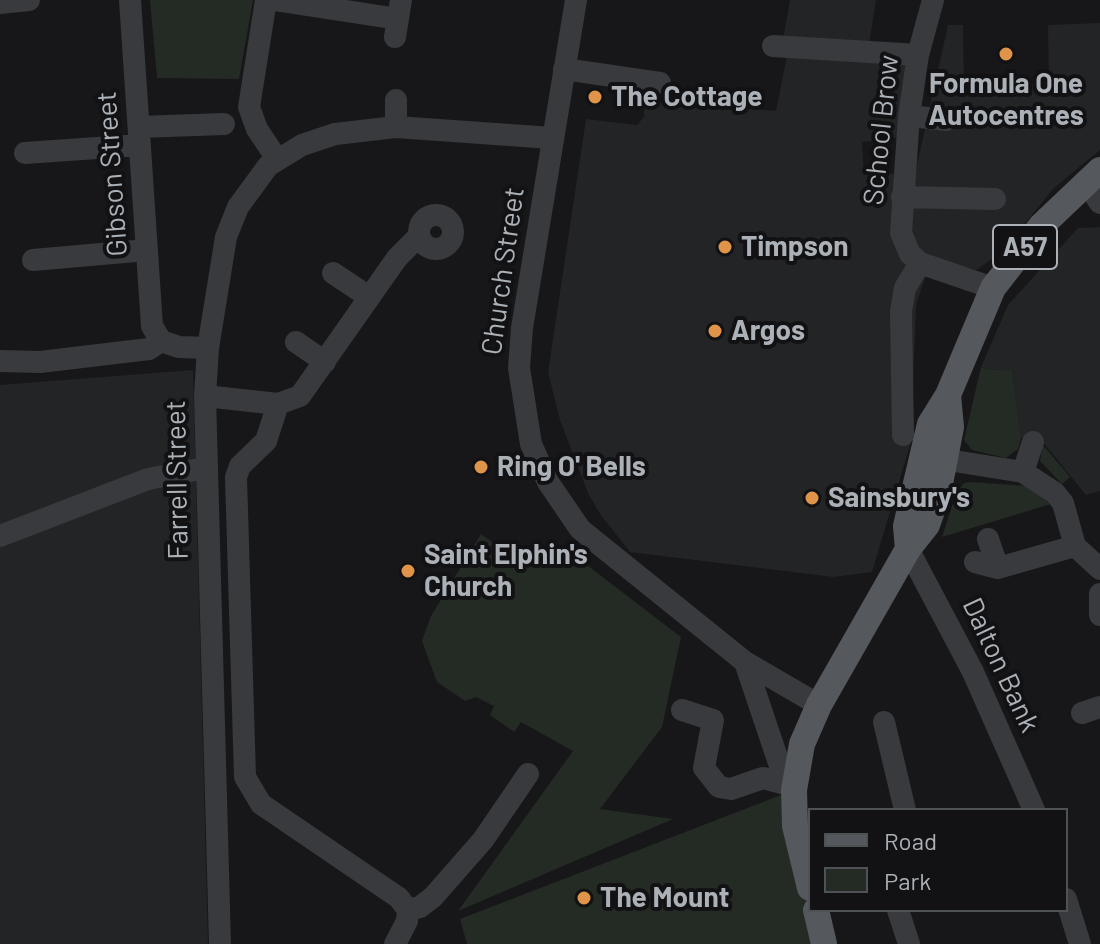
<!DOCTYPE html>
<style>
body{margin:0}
#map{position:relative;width:1100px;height:944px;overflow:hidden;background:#171719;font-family:Barlow,sans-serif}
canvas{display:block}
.legend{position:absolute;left:808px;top:808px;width:260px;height:104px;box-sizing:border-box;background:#121214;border:2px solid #4f5255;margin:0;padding:10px 14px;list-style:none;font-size:24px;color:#abb1b7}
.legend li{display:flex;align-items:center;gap:16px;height:40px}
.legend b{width:40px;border:2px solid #4f5255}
</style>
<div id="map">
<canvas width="1100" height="944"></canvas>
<ul class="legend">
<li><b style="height:10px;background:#55585c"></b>Road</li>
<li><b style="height:22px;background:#242a24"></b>Park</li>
</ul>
</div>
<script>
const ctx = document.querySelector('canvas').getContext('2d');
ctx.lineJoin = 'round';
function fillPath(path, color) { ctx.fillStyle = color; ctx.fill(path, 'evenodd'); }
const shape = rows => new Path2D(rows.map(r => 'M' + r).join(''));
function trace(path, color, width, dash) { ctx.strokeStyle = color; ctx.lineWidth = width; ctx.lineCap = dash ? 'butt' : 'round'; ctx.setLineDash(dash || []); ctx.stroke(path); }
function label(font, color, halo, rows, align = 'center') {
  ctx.font = font + ' Barlow,sans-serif'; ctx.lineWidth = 8; ctx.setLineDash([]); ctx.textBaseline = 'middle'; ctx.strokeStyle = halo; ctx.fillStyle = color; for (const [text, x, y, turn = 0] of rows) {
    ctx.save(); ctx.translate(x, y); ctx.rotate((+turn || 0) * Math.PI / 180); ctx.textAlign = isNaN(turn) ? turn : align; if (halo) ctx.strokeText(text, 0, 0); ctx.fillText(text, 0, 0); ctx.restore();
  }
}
fillPath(shape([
 [790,0,876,0,869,45,783,40],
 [1100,23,1100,150,1053,189,1001,253,976,270,932,259,916,304,911,442,872,572,833,577,630,552,600,514,588,493,560,420,548,372,586,119,637,125,644,117,645,101,776,111,787,56,911,65,902,137,862,142,864,173,900,174,913,183,948,25,963,25,964,83,1049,83,1048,25],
 [1100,227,1100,491,1086,495,1038,436,1021,438,1012,369,988,370,981,367,1008,305,1078,228],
 [193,370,208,944,0,944,0,385]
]), '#232426');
fillPath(shape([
 [150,0,253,0,239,79,157,78],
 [981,367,988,370,1012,369,1021,438,1018,449,1006,458,972,450,964,440],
 [1043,445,1070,477,1062,484,1040,461],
 [972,482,1027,486,1051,504,942,537,957,491,964,483],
 [481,534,525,565,539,545,570,552,681,637,662,727,600,809,673,819,458,911,573,751,521,722,514,732,490,715,494,706,476,697,465,701,437,682,422,641,431,616],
 [794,790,810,910,834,944,467,944,460,919]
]), '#242a24');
trace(shape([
 [130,0,152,326,161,341],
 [266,0,249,107,257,129,277,159],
 [274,0,398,19],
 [576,0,522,328,519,368,531,444,548,482,580,529,745,662,819,705],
 [933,0,918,55,909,116,901,233,910,254,920,263,993,288],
 [0,3,29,0],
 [395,37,401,0],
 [773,46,918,55],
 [564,69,660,83],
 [396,100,396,127],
 [909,116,947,120],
 [139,127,224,124],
 [25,153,140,145],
 [1086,182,1100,203],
 [902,197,995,199],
 '419 232a17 17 0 1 1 34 0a17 17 0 1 1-34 0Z',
 [33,260,147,250],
 [333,273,369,297],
 [296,342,325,362],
 [0,361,40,362,149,349,161,341,179,347,208,348],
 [205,396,278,404,300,396,397,258,419,236],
 [278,404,266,441,240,466,236,477,245,777,261,804,399,898,408,910,407,921,395,944],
 [903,435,901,311,905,288,920,263],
 [1033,442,1023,472,1055,493,1063,503,1075,546,1100,569],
 [929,457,1023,472],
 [0,536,148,479,205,468],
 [908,549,973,672,1034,810],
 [975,562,998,568,988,539],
 [998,568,1075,546],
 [1100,594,1100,615],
 [745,662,786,784,794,790],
 [682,710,713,720,704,768,719,787,731,789,763,778,786,784],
 [1082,713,1100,707],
 [884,722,905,810],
 [1066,899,1080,944],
 [408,910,420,907,433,897,483,840,528,774],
 [898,910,909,944],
 [220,944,205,396,208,348,226,237,238,207,268,166,302,145,335,134,396,127,552,138]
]), '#393a3d', 22);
trace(shape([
 [908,549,906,526,930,424,948,395,993,288,1041,226,1100,170],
 [810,888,795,826,794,790,802,744,819,705,908,549,927,525,938,494,951,427,948,395],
 [816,910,824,944]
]), '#55585c', 26);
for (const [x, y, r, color] of [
 [1006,54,8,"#df9449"],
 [595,97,8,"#df9449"],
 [725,247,8,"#df9449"],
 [715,331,8,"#df9449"],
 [481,467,8,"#df9449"],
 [812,498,8,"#df9449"],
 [408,571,8,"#df9449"],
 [584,898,8,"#df9449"]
]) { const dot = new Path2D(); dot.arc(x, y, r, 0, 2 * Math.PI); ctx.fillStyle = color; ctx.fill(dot); trace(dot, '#121214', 3); }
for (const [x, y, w] of [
 [1025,247,64]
]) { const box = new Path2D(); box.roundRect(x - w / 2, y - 22, w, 44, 6); ctx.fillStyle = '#121214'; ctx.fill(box); trace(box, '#abb1b7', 2); }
label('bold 26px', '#abb1b7', null, [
 ["A57",1025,247]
]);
label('bold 28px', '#abb1b7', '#121214', [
 ["Formula One",1006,84,"center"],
 ["Autocentres",1006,116,"center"],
 ["The Cottage",611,97],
 ["Timpson",741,247],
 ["Argos",731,331],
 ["Ring O' Bells",497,467],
 ["Sainsbury's",828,498],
 ["Saint Elphin's",424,555],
 ["Church",424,587],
 ["The Mount",600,898]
], 'left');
label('28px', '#abb1b7', '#121214', [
 ["School Brow",881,130,-84],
 ["Gibson Street",112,174,-94],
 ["Church Street",503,271,-82],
 ["Farrell Street",177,480,-91],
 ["Dalton Bank",1001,665,65]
]);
</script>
